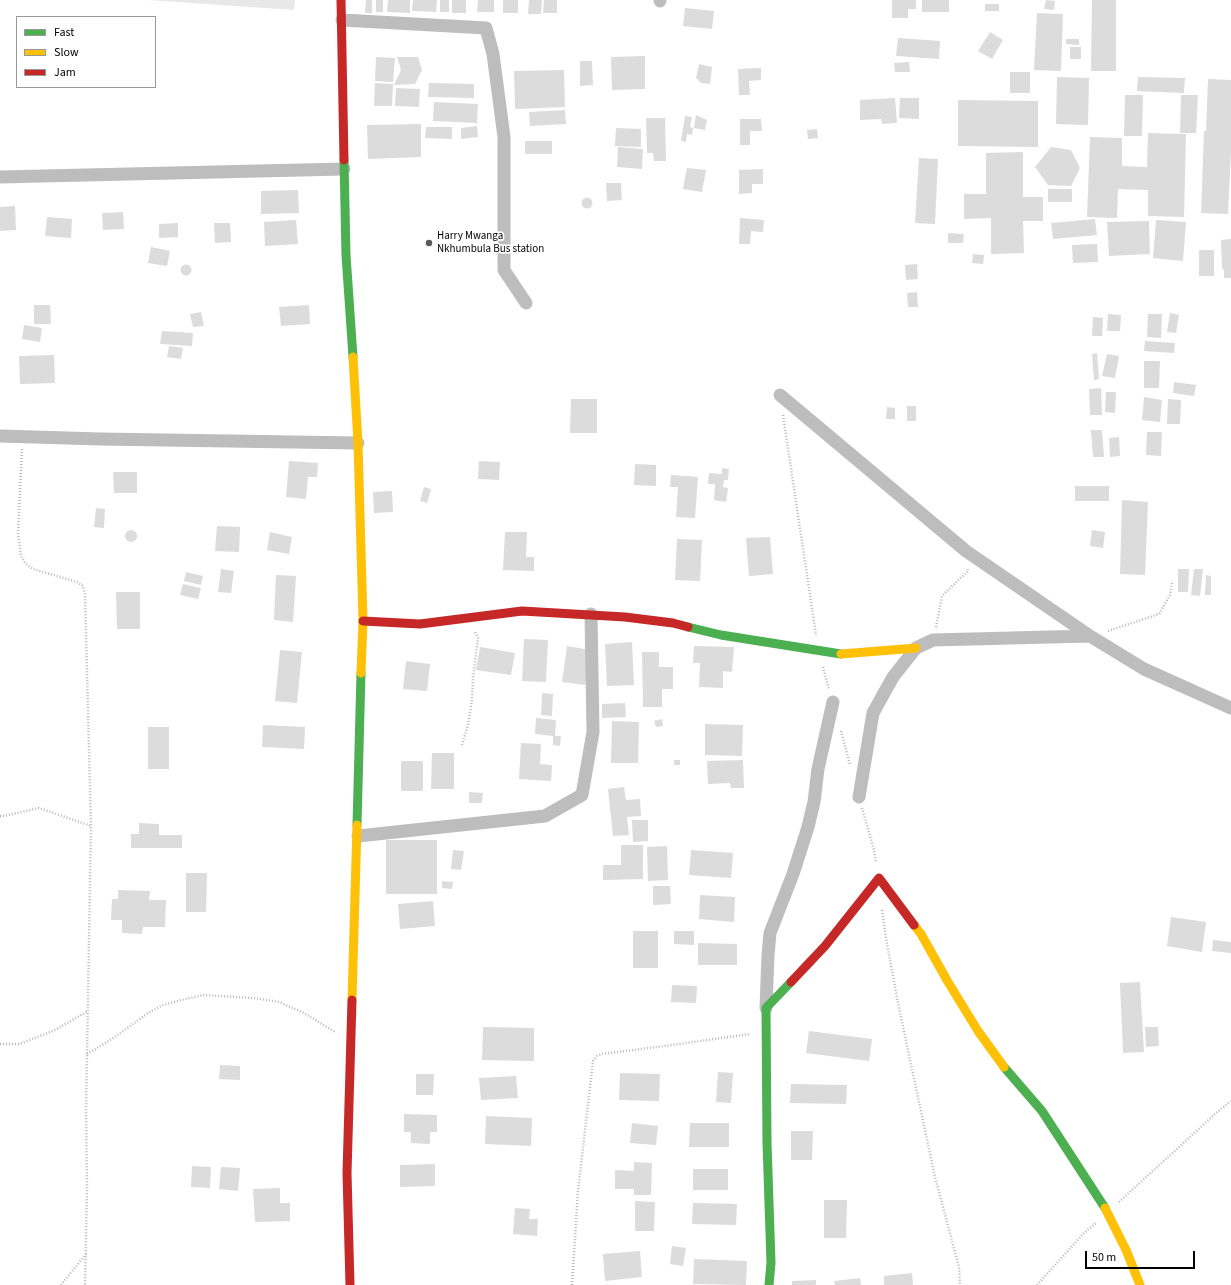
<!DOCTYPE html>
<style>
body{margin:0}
#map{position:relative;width:1231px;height:1285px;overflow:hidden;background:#fff;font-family:"Source Sans 3",sans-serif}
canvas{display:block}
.legend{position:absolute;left:16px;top:16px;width:140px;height:72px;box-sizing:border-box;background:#fff;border:1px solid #999;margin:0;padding:5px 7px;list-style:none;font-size:12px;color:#000}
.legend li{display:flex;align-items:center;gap:8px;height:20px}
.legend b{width:20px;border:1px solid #999}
.scale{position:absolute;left:1085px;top:1251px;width:110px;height:18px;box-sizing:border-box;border:2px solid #000;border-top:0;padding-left:5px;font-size:12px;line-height:14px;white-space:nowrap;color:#000;-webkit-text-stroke:3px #fff;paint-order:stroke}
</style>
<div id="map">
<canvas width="1231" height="1285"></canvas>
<ul class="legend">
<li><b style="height:5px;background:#4caf50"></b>Fast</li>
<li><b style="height:5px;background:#ffc107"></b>Slow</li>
<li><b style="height:5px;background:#c62828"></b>Jam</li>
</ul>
<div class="scale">50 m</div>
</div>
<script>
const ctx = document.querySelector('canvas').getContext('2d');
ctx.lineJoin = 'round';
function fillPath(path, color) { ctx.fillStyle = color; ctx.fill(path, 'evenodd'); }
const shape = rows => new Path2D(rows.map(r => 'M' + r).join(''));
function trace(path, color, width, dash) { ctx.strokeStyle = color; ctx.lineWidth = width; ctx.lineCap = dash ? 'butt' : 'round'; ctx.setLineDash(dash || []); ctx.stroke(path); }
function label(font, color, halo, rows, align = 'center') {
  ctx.font = font + ' "Source Sans 3",sans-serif'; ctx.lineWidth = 3.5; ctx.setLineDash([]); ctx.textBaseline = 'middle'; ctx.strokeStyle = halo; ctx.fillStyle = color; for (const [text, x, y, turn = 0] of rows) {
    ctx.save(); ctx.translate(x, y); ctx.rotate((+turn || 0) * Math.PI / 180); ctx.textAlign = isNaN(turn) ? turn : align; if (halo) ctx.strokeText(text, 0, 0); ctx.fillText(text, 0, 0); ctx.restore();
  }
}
fillPath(shape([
 [148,0,295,0,294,10]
]), '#e8e8e8');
fillPath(shape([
 [366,0,372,0,372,13,365,13],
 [376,0,383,0,383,12,376,12],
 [388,0,410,0,410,13,387,12],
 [413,0,437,0,436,12,412,11],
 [440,0,449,0,449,12,440,12],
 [452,0,466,0,466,13,452,13],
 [478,0,494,0,494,12,477,12],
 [503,0,518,0,518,13,503,13],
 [529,0,542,0,541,14,528,14],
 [544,0,557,0,557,13,543,13],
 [892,0,916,0,916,9,908,9,908,18,892,18],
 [922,0,949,0,949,12,922,12],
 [1046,0,1055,1,1054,10,1044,9],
 [1092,0,1116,0,1116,71,1091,71],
 [985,4,999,4,999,11,985,11],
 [685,8,714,11,712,29,683,26],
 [1037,13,1063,14,1061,71,1034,70],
 [990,32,1003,40,992,59,978,51],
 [898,38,940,41,939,59,896,56],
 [1066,39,1079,39,1079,45,1066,44],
 [1070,47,1081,47,1081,59,1070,59],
 [645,56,645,89,612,90,611,57],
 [376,57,395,58,393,82,375,81],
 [397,57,418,57,422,70,415,84,394,85,401,70],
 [580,61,592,61,593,85,580,86],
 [909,62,910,72,895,72,894,63],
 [699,64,712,67,710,84,701,83,696,78],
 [761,68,761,80,749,81,750,95,739,95,738,69],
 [564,70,565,107,515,109,514,71],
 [1010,72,1030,72,1030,93,1010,93],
 [1057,77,1089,78,1088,125,1056,124],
 [1138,77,1185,78,1184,93,1137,91],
 [1208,79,1231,80,1231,150,1228,214,1201,213,1204,131,1206,131],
 [375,83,393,84,392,106,374,106],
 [429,83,474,84,474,98,428,97],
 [396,88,420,89,419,107,395,106],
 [1125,95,1143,95,1142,136,1124,136],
 [1181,95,1198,95,1196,133,1180,133],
 [895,98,897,123,882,124,881,119,860,120,860,100],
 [900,98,919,98,919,119,899,118],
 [958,100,1038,101,1038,147,958,146],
 [434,102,478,104,477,123,433,121],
 [565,110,566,124,530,126,529,112],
 [696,115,707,120,705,130,694,128],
 [685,116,692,117,690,127,693,128,692,135,687,134,686,142,681,141],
 [646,118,665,118,666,161,654,161,653,153,647,153],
 [740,119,761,119,762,131,750,131,750,145,740,145],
 [421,124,421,157,368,159,367,125],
 [477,126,478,137,461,139,461,128],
 [426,127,452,127,452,139,425,138],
 [616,128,641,129,641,147,615,146],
 [817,129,818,138,808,139,807,130],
 [1148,133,1186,134,1184,217,1148,216,1148,190,1118,189,1117,218,1087,217,1090,137,1122,138,1122,166,1147,167],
 [525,141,552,141,552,154,525,154],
 [618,147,643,149,642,169,617,167],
 [1051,147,1071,150,1080,168,1071,186,1048,185,1035,167],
 [1023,152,1023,197,1043,197,1043,221,1023,221,1024,253,991,254,991,218,964,219,964,194,986,194,986,153],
 [919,158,938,159,935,224,915,223],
 [687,168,706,170,702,192,683,189],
 [763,169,763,184,752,184,752,193,739,194,739,170],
 [606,183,621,183,622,200,607,201],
 [1048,189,1072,189,1072,202,1048,202],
 [298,190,299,213,261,214,261,191],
 '581.5 203a5.5 5.5 0 1 1 11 0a5.5 5.5 0 1 1-11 0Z',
 [15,206,16,230,0,231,0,207],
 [123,212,124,229,103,230,102,213],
 [47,217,72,219,71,238,45,236],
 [740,218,764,220,763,232,751,231,750,244,739,244],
 [1095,219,1097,235,1053,239,1051,223],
 [296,220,298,244,265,246,264,222],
 [1156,220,1186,222,1183,261,1153,258],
 [1149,221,1150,254,1109,256,1107,222],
 [178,223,178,237,159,238,159,224],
 [214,223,230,223,231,242,215,243],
 [948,233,964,234,963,243,948,243],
 [1231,239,1231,278,1224,278,1224,269,1222,269,1221,240],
 [1097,244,1098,262,1073,263,1072,245],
 [151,247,170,251,167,266,148,263],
 [1199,250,1214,250,1214,276,1199,276],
 [973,254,984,255,983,264,972,263],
 [917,264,918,279,906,280,905,265],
 '180.5 270a5.5 5.5 0 1 1 11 0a5.5 5.5 0 1 1-11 0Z',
 [917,292,918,307,908,307,907,293],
 [34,305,50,305,51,324,34,324],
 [309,305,310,324,281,326,279,307],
 [201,312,204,326,193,327,190,314],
 [1170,313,1179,315,1176,333,1167,332],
 [1108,314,1121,315,1120,331,1107,331],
 [1148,314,1162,314,1161,338,1147,337],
 [1093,317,1103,318,1102,336,1092,336],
 [24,325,42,328,40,342,22,339],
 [162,331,193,333,192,346,160,344],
 [1145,341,1175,343,1174,353,1144,351],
 [169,346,183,348,181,359,167,357],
 [1097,353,1099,379,1094,380,1092,354],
 [1107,354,1119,356,1115,378,1102,376],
 [54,355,55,383,20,384,19,356],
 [1144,361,1160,361,1159,388,1144,388],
 [1174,382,1196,385,1194,396,1173,393],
 [1101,388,1102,415,1090,415,1089,389],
 [1106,392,1116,392,1115,413,1105,412],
 [1144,397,1162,400,1160,422,1142,420],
 [571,399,597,399,597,433,570,433],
 [1168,399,1181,400,1180,424,1167,424],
 [907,406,916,406,916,421,907,421],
 [887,407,895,408,895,419,886,419],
 [1091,430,1102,430,1104,457,1093,457],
 [1147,432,1162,432,1161,456,1146,455],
 [1119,437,1120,456,1110,457,1109,438],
 [289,461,318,463,317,477,308,477,306,499,286,497],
 [479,461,500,462,499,480,478,479],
 [635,464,656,465,656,486,634,485],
 [722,468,729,469,728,480,724,480,723,487,728,488,726,502,714,500,715,484,708,484,709,473,722,474],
 [113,472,137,472,137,493,114,493],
 [671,475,698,477,695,518,676,517,678,487,670,487],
 [1075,486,1109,486,1109,501,1075,501],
 [424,487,431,489,427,503,420,501],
 [392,491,393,512,374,513,373,492],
 [1122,500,1148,502,1145,575,1120,574],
 [96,508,105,509,104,528,94,527],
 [217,526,240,527,239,552,215,551],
 [1092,530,1105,532,1103,548,1090,546],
 '125 536a6 6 0 1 1 12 0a6 6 0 1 1-12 0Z',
 [270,532,292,537,289,554,267,550],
 [505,532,527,532,526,557,534,557,534,571,503,570],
 [770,537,773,574,749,576,746,538],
 [677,539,702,540,700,581,675,580],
 [221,569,234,571,231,593,218,592],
 [1178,569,1189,569,1188,592,1178,592],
 [1194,569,1203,569,1200,596,1191,595],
 [186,572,203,576,201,585,184,581],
 [276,575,296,576,293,622,274,620],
 [1206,575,1211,576,1211,595,1205,595],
 [183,584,201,588,198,599,180,595],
 [116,592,140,592,140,629,117,629],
 [524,639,548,640,546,682,522,681],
 [632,642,634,685,607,686,605,644],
 [567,646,590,650,585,685,562,682],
 [694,646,734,647,732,672,723,671,723,688,699,687,700,663,693,663],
 [480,647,515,653,511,675,476,670],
 [280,650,302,652,297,703,275,701],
 [642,652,659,652,659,667,673,667,673,689,662,689,662,707,643,707],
 [406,661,430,664,427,691,403,689],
 [542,693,553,694,552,716,541,715],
 [625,703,626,717,602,718,602,704],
 [536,718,556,720,555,736,561,736,560,746,553,745,553,736,535,734],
 [662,719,663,726,656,727,654,721],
 [612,721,639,722,638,763,611,763],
 [705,724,743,725,742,756,705,755],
 [263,725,305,727,304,749,262,747],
 [148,727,169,727,169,769,148,769],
 [521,743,541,744,540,764,552,765,551,781,519,779],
 [432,753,454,753,454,789,431,789],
 [674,760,680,760,680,765,674,765],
 [743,760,744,788,731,788,730,783,708,784,707,761],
 [401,761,423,761,423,791,401,791],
 [624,787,626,800,640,799,641,816,627,817,629,835,613,836,608,789],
 [469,792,483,793,482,803,469,803],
 [632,820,648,820,648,841,633,842],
 [139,823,159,824,159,835,182,835,182,848,131,848,131,834,139,834],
 [386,840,437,840,437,894,386,894],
 [621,845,643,845,643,879,603,880,603,865,621,865],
 [667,846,668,880,648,881,647,847],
 [453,850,464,851,461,870,451,869],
 [691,850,733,853,731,878,689,875],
 [186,873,207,873,206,912,186,912],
 [442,881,453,882,452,889,442,888],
 [653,886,670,886,671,904,653,905],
 [118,890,150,891,149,900,166,900,165,927,143,927,142,934,122,933,122,920,111,920,112,899,118,899],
 [700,895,735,897,734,922,699,919],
 [433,901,435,926,400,929,398,904],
 [1171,917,1206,922,1202,952,1167,946],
 [633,931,658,931,658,968,633,968],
 [674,931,694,931,694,945,674,944],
 [1213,940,1231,942,1231,953,1212,951],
 [698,943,737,944,737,965,698,965],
 [1140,982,1144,1052,1123,1053,1120,983],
 [672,985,697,986,696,1003,671,1002],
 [483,1027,534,1028,534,1061,482,1060],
 [1145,1027,1158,1027,1159,1046,1146,1047],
 [809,1031,872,1039,869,1061,806,1053],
 [220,1065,240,1066,240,1080,219,1079],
 [718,1072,733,1073,731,1103,716,1102],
 [620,1073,660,1074,659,1101,619,1100],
 [416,1074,434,1074,433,1095,416,1095],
 [516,1076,518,1098,481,1100,479,1078],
 [791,1084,847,1085,846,1104,790,1103],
 [404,1114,437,1115,437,1132,430,1132,430,1144,411,1143,411,1132,404,1132],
 [486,1116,532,1118,531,1146,485,1144],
 [632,1123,658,1126,656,1145,630,1143],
 [690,1123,729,1123,729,1147,689,1147],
 [791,1131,813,1131,812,1160,791,1160],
 [634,1162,652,1163,651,1195,634,1195,634,1189,615,1189,615,1170,634,1171],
 [435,1164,435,1186,400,1187,400,1165],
 [192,1166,211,1167,210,1188,191,1187],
 [221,1167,240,1168,238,1191,219,1189],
 [693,1169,728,1169,728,1190,693,1190],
 [280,1188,280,1203,290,1203,290,1221,255,1222,253,1189],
 [824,1200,847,1200,846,1238,824,1238],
 [635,1201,655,1202,654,1231,635,1231],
 [693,1203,737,1204,736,1225,692,1224],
 [515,1208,530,1209,529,1219,538,1219,537,1236,513,1234],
 [672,1246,686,1248,683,1266,670,1264],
 [640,1251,642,1277,605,1281,603,1254],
 [694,1259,747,1261,746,1285,693,1284],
 [912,1273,913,1285,884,1285,884,1276],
 [860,1278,861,1285,835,1285,834,1281],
 [816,1280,816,1285,792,1285,792,1281]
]), '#dcdcdc');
trace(shape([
 [783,415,816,635],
 [22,449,18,533,21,556,26,564,33,569,77,582,83,586,85,594,91,826,86,1111,87,1188,85,1285],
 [936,627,942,596,968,571,968,569],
 [1108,631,1159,614,1170,595,1172,582],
 [823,667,829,690],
 [841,731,850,765],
 [462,745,468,725,472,700,473,678,478,638,475,632],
 [862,808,874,850,876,863],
 [0,816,4,816,39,808,91,826],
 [882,910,886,938,899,1008,935,1177,959,1267,960,1285],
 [0,1044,20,1044,55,1030,88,1011],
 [87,1054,115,1037,148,1013,163,1005,185,999,204,995,254,998,279,1002,304,1013,335,1032],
 [1119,1202,1215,1114,1231,1101],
 [61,1285,86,1254],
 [572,1285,578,1191,593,1061,597,1056,602,1054,672,1045,750,1034],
 [1037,1285,1084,1233,1096,1223]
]), '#b8b8b8', 2.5, [1, 2]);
trace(shape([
 [660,1,660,0],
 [342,20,486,28,493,54,504,137,504,270,526,303],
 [0,177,344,169],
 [780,395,966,551,1090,636,1144,669,1231,708],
 [0,436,100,439,358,443],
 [859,797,873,713,893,677,916,648,933,640,1090,636],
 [358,836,545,816,582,795,593,732,591,614],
 [766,1008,768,955,770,933,793,874,808,827,814,802,818,769,833,702]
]), '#bdbdbd', 13);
trace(shape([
 [344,160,346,255,353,357],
 [688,627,721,635,841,654],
 [357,825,361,673],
 [1004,1067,1042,1111,1105,1208],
 [769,1285,771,1263,767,1143,766,1008,791,982]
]), '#4caf50', 9);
trace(shape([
 [353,357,358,443,363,621,361,673],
 [841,654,916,648],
 [914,925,921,934,948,982,978,1031,1004,1067],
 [352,1000,357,825],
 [1105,1208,1126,1250,1140,1285]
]), '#ffc107', 9);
trace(shape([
 [341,0,344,160],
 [363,621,420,624,522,611,625,617,673,623,688,627],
 [791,982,825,946,879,878,914,925],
 [350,1285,347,1173,352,1000]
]), '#c62828', 9);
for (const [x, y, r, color] of [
 [429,243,4,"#595959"]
]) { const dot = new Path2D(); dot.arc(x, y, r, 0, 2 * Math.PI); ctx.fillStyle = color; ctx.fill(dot); trace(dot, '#fff', 1.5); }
label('11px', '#000', '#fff', [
 ["Harry Mwanga",437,237],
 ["Nkhumbula Bus station",437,250]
], 'left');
</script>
